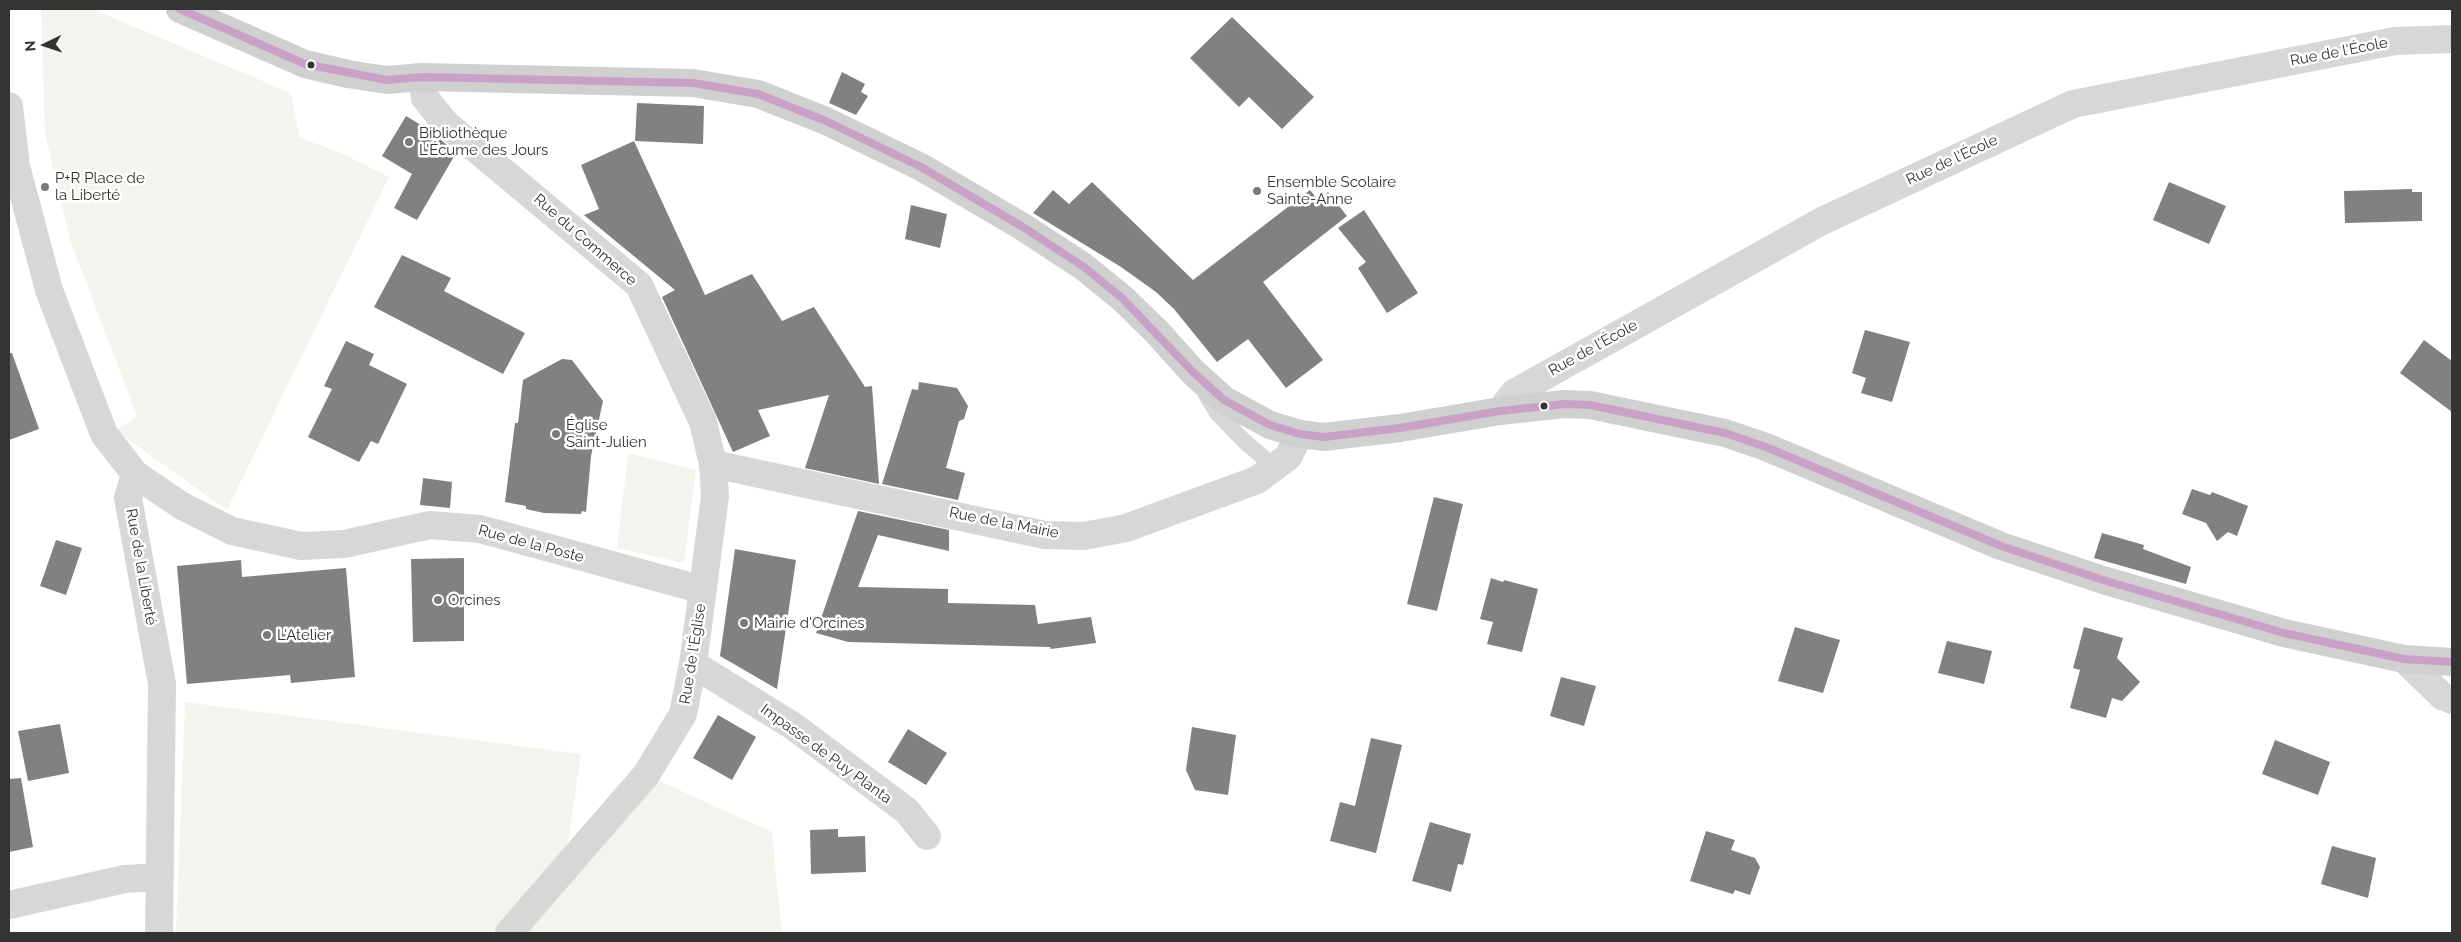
<!DOCTYPE html>
<meta charset="utf-8">
<style>
body{margin:0}
#map{position:relative;width:2461px;height:942px;overflow:hidden;background:#fff;font-family:Raleway,sans-serif}
canvas{display:block}
.frame{position:absolute;inset:0;border:10px solid #333;pointer-events:none}
.north{position:absolute;left:20px;top:20px;width:50px;height:50px;-webkit-text-stroke:4px #fff;paint-order:stroke;rotate:266deg;font-size:14px;font-weight:700;line-height:20px;text-align:center;color:#333}
.north::after{content:'';display:block;margin:auto;width:18px;height:22px;background:#333;clip-path:polygon(50% 0,100% 100%,50% 72%,0 100%)}
</style>
<div id="map">
<canvas width="2461" height="942"></canvas>
<div class="frame"></div>
<div class="north">N</div>
</div>
<script>
const ctx = document.querySelector('canvas').getContext('2d');
ctx.lineJoin = 'round';
function fillPath(path, color) { ctx.fillStyle = color; ctx.fill(path, 'evenodd'); }
const shape = rows => new Path2D(rows.map(r => 'M' + r).join(''));
function trace(path, color, width, dash) { ctx.strokeStyle = color; ctx.lineWidth = width; ctx.lineCap = dash ? 'butt' : 'round'; ctx.setLineDash(dash || []); ctx.stroke(path); }
function label(font, color, halo, rows, align = 'center') {
  ctx.font = font + ' Raleway,sans-serif'; ctx.lineWidth = 5; ctx.setLineDash([]); ctx.textBaseline = 'middle'; ctx.strokeStyle = halo; ctx.fillStyle = color; for (const [text, x, y, turn = 0] of rows) {
    ctx.save(); ctx.translate(x, y); ctx.rotate((+turn || 0) * Math.PI / 180); ctx.textAlign = isNaN(turn) ? turn : align; if (halo) ctx.strokeText(text, 0, 0); ctx.fillText(text, 0, 0); ctx.restore();
  }
}
fillPath(shape([
 [41,9,92,9,291,93,300,138,339,152,389,177,227,510,116,431,137,416,70,240,45,133],
 [628,453,696,470,684,563,617,548],
 [185,702,581,754,566,856,497,933,176,933],
 [646,775,772,832,782,933,509,933]
]), '#f1f5ed');
fillPath(shape([
 [1232,17,1314,97,1282,129,1249,97,1239,107,1190,58],
 [842,72,865,84,861,92,868,96,856,115,829,103],
 [637,103,704,106,703,144,635,141],
 [406,116,431,131,456,153,417,220,394,208,412,174,382,156],
 [634,141,705,295,752,274,782,321,814,307,865,387,872,386,879,484,805,468,829,395,758,410,770,436,733,452,662,297,675,290,584,215,599,209,581,165],
 [1092,182,1193,280,1310,190,1318,200,1328,192,1347,216,1263,282,1323,360,1286,388,1248,339,1217,362,1174,309,1156,292,1121,267,1033,213,1053,190,1069,204],
 [2169,182,2226,206,2209,244,2153,220],
 [2412,189,2412,192,2422,192,2422,221,2345,223,2344,191],
 [911,205,947,214,940,248,905,239],
 [1364,210,1418,293,1387,313,1358,268,1366,262,1338,228],
 [402,255,451,278,444,291,525,333,503,374,374,307],
 [1865,330,1910,342,1892,402,1861,393,1866,378,1852,373],
 [2424,340,2452,361,2452,412,2400,373],
 [346,341,374,354,369,365,407,384,378,444,371,441,359,462,308,437,332,389,324,386],
 [9,353,12,353,39,429,9,440],
 [562,359,572,360,603,401,591,456,586,512,582,511,581,514,544,513,526,509,526,506,505,502,515,423,518,423,523,380],
 [919,382,957,388,968,406,964,419,959,421,946,468,965,473,958,500,882,484,912,389,918,390],
 [423,478,452,482,450,508,420,505],
 [2192,489,2210,495,2212,492,2248,506,2237,536,2228,532,2217,541,2206,523,2182,514],
 [1434,497,1463,504,1437,611,1407,604],
 [858,511,949,530,949,551,878,535,858,587,948,589,948,603,1035,605,1038,624,1091,617,1096,643,1051,649,1050,647,848,642,816,633],
 [2102,533,2144,545,2143,549,2191,567,2186,584,2094,558],
 [56,540,82,548,66,595,40,586],
 [735,549,796,560,777,689,720,656],
 [464,558,464,641,413,642,411,559],
 [241,560,242,577,346,568,355,677,291,683,290,675,187,684,177,566],
 [1491,578,1503,582,1504,580,1538,589,1522,652,1487,644,1493,622,1480,619],
 [1795,627,1840,640,1823,693,1778,681],
 [2084,627,2123,638,2117,658,2140,682,2122,701,2112,698,2106,718,2070,708,2080,670,2073,668],
 [1947,641,1992,651,1984,684,1938,673],
 [1561,677,1596,686,1584,726,1550,716],
 [718,715,756,737,732,780,693,758],
 [60,724,69,773,28,781,18,731],
 [1192,727,1236,735,1228,795,1195,790,1186,770],
 [908,729,947,753,926,785,888,762],
 [1371,738,1402,745,1376,853,1330,841,1340,802,1355,806],
 [2275,740,2330,762,2318,795,2262,774],
 [21,778,33,847,9,852,9,779],
 [1430,822,1471,834,1463,865,1458,864,1451,892,1412,881],
 [838,829,838,837,865,836,866,872,811,874,810,830],
 [1706,831,1735,840,1731,850,1755,858,1760,867,1750,895,1735,890,1733,894,1690,881],
 [2332,846,2376,858,2368,898,2321,884]
]), '#818181');
trace(shape([
 [1205,393,1217,413,1245,442,1275,467]
]), '#d7d7d7', 16);
trace(shape([
 [422,77,425,98,446,124,639,285,703,422,713,464,715,496,693,664,683,714,646,775,509,933],
 [9,106,16,166,49,290,104,434,135,474,182,506,232,531,301,546,344,544,430,525,480,529,703,590],
 [1500,411,1514,393,1822,221,2073,104,2395,41,2452,39],
 [713,464,1045,535,1084,536,1126,528,1257,480,1288,457,1300,434],
 [135,474,128,498,162,684,159,933],
 [2404,659,2442,696,2452,700],
 [693,664,793,726,907,811,927,836],
 [9,905,125,879,160,877]
]), '#d7d7d7', 28);
trace(shape([
 [180,9,305,64,348,74,387,80,422,77,693,83,758,94,826,121,921,167,1023,227,1084,267,1122,298,1156,331,1193,372,1224,400,1270,425,1300,434,1324,437,1400,428,1500,411,1564,404,1590,405,1725,433,1766,447,2001,546,2103,580,2284,633,2404,659,2452,662]
]), '#d0d0d0', 28);
trace(shape([
 [180,9,305,64,387,80,422,77,693,83,758,94,826,121,921,167,1023,227,1084,267,1122,298,1193,372,1224,400,1270,425,1300,434,1324,437,1400,428,1500,411,1564,404,1590,405,1725,433,1766,447,2001,546,2103,580,2284,633,2404,659,2452,662]
]), '#c9a1c6', 8);
for (const [x, y, r, color] of [
 [311,65,4.5,"#333"],
 [409,142,5,"#7a7a7a"],
 [45,187,5,"#7a7a7a"],
 [1257,191,5,"#7a7a7a"],
 [1544,406,4.5,"#333"],
 [556,434,5,"#7a7a7a"],
 [438,600,5,"#7a7a7a"],
 [744,623,5,"#7a7a7a"],
 [267,635,5,"#7a7a7a"]
]) { const dot = new Path2D(); dot.arc(x, y, r, 0, 2 * Math.PI); ctx.fillStyle = color; ctx.fill(dot); trace(dot, '#fff', 2); }
label('15px', '#333', '#fff', [
 ["Rue de l'École",2339,52,-11],
 ["Rue de l'École",1952,160,-25],
 ["Rue du Commerce",585,240,41],
 ["Rue de l'École",1593,348,-29],
 ["Rue de la Mairie",1004,523,11],
 ["Rue de la Poste",531,544,15],
 ["Rue de la Liberté",141,567,80],
 ["Rue de l'Église",693,654,-81],
 ["Impasse de Puy Planta",826,754,36]
]);
label('15px', '#333', '#fff', [
 ["Bibliothèque",419,133],
 ["L'Écume des Jours",419,150],
 ["P+R Place de",55,178],
 ["la Liberté",55,195],
 ["Ensemble Scolaire",1267,182],
 ["Sainte-Anne",1267,199],
 ["Église",566,425],
 ["Saint-Julien",566,442],
 ["Orcines",448,600],
 ["Mairie d'Orcines",754,623],
 ["L'Atelier",277,635]
], 'left');
</script>
